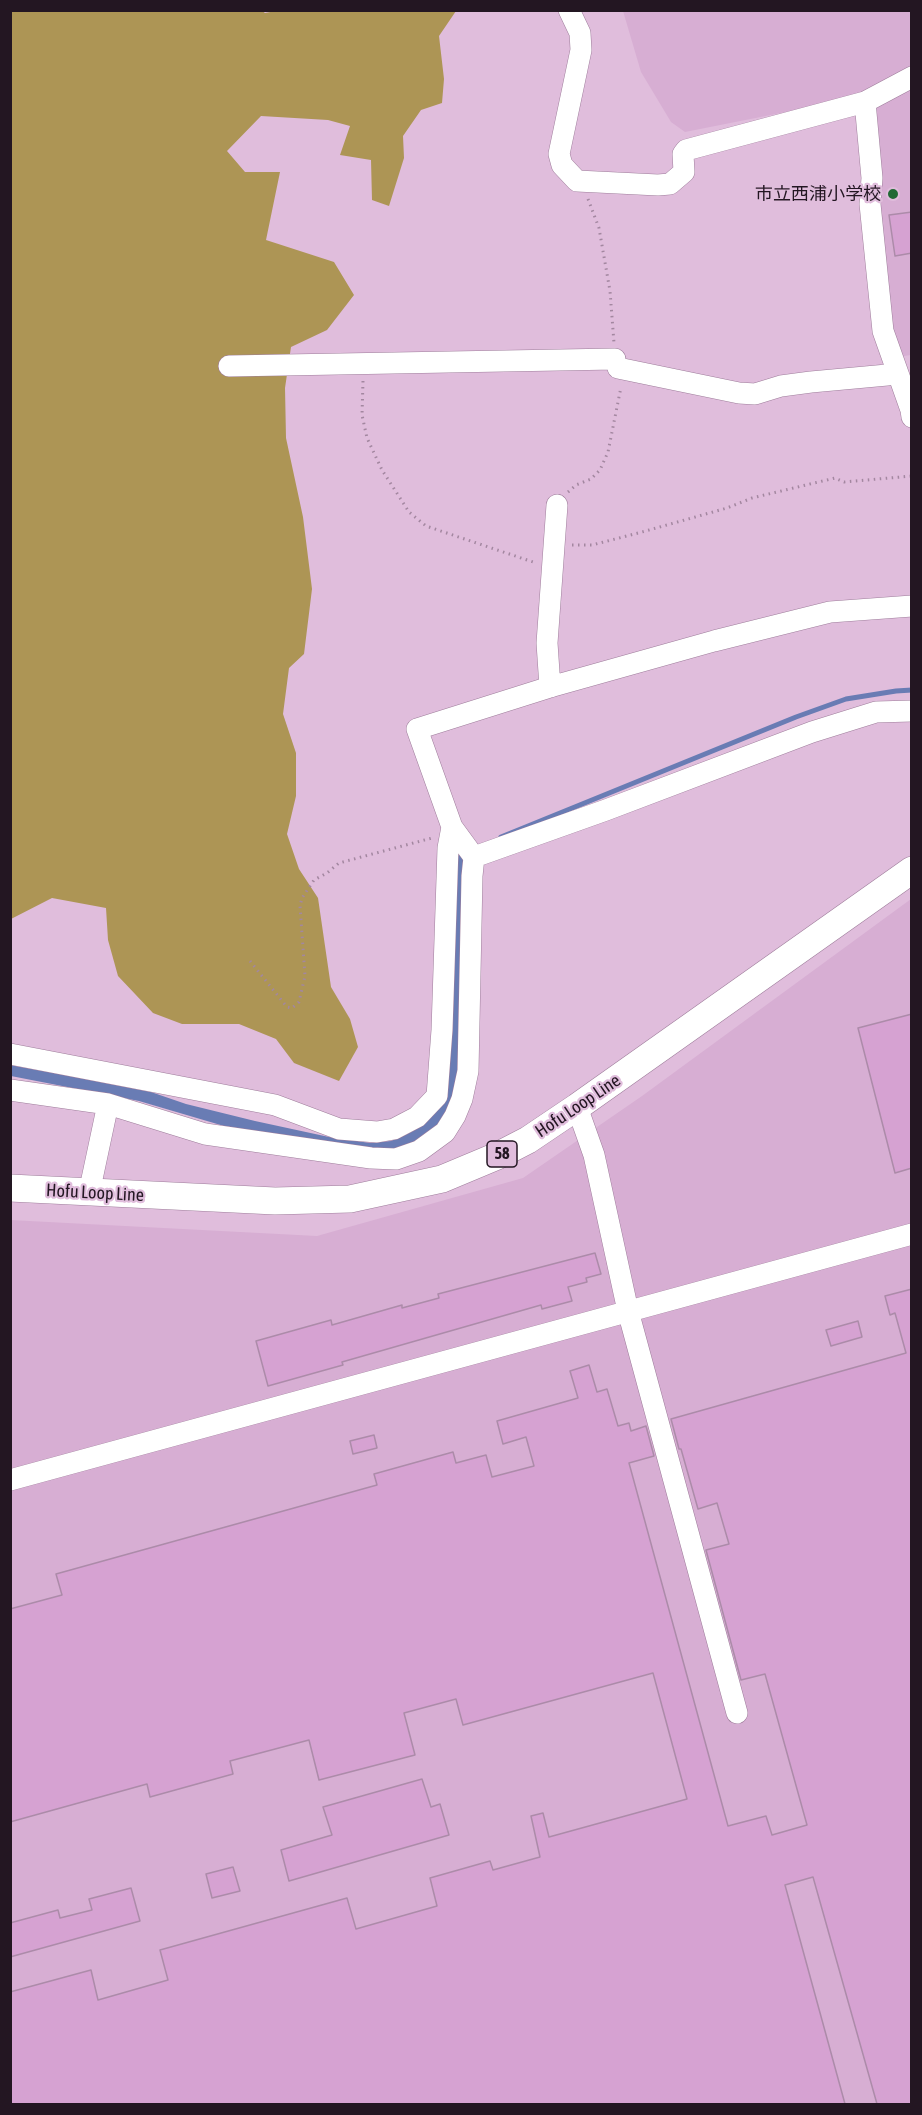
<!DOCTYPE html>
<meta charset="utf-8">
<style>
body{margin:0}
#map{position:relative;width:922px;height:2115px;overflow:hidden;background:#e0bddc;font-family:"Asap Condensed",sans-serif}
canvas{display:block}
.frame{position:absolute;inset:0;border:12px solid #231622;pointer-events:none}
</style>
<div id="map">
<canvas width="922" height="2115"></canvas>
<div class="frame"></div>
</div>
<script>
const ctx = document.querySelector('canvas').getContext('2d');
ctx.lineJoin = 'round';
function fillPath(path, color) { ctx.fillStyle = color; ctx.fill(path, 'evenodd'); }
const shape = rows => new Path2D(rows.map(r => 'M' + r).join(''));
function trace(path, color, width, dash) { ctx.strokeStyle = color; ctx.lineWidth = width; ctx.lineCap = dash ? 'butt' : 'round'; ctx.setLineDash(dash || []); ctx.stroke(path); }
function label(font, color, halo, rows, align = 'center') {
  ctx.font = font + ' "Asap Condensed","Noto Sans JP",sans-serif'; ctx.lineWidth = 4.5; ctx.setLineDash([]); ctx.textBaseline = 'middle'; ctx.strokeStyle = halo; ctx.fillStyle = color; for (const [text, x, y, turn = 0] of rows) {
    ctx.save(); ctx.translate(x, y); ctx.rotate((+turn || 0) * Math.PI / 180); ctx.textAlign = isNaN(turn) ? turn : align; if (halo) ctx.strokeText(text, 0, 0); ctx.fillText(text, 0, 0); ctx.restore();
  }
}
fillPath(shape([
 [623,11,911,11,911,355,897,357,887,330,866,96,685,132,671,122,641,72],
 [911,899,911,2104,11,2104,10,1220,317,1236,523,1178,642,1096]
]), '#d7aed3');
fillPath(shape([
 [261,10,265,13,281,10,456,11,439,36,444,79,442,103,421,110,403,136,404,158,389,206,372,200,371,160,340,155,350,126,328,120,261,116,227,151,245,172,280,172,266,240,334,262,354,295,327,330,291,347,285,388,286,438,303,517,312,589,304,654,289,668,283,714,296,753,296,796,287,834,299,869,318,898,331,987,350,1019,358,1047,339,1081,294,1063,276,1039,239,1024,182,1024,153,1013,118,976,108,940,106,908,52,898,11,919,11,11]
]), '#ad9555');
fillPath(shape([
 [459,851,464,861,459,1069,455,1096,440,1123,420,1140,400,1148,377,1151,318,1143,224,1126,139,1101,11,1076,10,1065,59,1074,151,1092,186,1104,255,1121,329,1137,370,1143,391,1141,411,1132,428,1119,455,854]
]), '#697cb4');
trace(shape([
 [501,837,796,717,846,699,896,691,912,690]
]), '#697cb4', 5);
const building = shape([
 [912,212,912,253,895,256,889,215,912,212],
 [912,1014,912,1168,895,1173,858,1028,912,1014],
 [595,1253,601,1274,586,1278,587,1282,568,1287,572,1301,542,1309,541,1305,342,1362,343,1365,268,1386,256,1341,331,1320,332,1325,402,1305,402,1308,439,1298,438,1294,595,1253],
 [912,1289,912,2104,877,2104,813,1877,785,1885,845,2104,10,2104,10,1992,91,1970,98,2000,168,1980,160,1950,347,1898,356,1929,437,1906,430,1878,490,1861,493,1870,540,1857,531,1816,543,1813,549,1837,687,1799,653,1673,463,1725,456,1699,404,1713,415,1755,319,1780,309,1740,230,1761,233,1774,150,1797,147,1784,10,1822,10,1609,62,1595,56,1574,377,1485,374,1474,453,1452,456,1463,486,1455,492,1477,534,1466,526,1437,503,1444,497,1421,578,1398,570,1371,589,1365,597,1392,607,1389,618,1426,629,1423,631,1431,646,1426,654,1456,629,1463,728,1826,766,1816,772,1835,807,1825,765,1674,741,1680,706,1550,729,1544,717,1503,698,1509,681,1449,679,1449,671,1419,906,1353,895,1313,890,1315,885,1296,912,1289],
 [858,1321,862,1337,831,1346,826,1330,858,1321],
 [374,1435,377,1448,353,1454,350,1441,374,1435],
 [422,1779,431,1807,440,1804,449,1835,289,1881,281,1850,332,1835,323,1807,422,1779],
 [233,1867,240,1891,212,1898,206,1874,233,1867],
 [131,1888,140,1921,10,1957,10,1923,58,1910,60,1918,92,1910,89,1899,131,1888]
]);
fillPath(building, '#d6a2d2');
trace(building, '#ac8ba9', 1.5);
const minor = shape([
 [569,10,580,33,581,50,559,154,562,165,577,181,658,185,670,184,684,172,683,154,686,150,865,102,912,77],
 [865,102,872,178,870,204,883,331,911,410,912,417],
 [229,366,615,359],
 [618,368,739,393,755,394,781,386,811,382,898,374],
 [550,687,547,643,557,505],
 [474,857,606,810,812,732,876,712,912,711],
 [10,1054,275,1105,339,1129,377,1132,394,1129,417,1117,437,1096,442,1030,448,848,452,827],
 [10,1090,108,1104,205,1134,371,1158,396,1159,419,1151,445,1132,455,1116,462,1099,468,1071,472,876,474,857,452,827,417,729,550,687,714,641,830,612,912,606],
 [577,1107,594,1155,628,1311,737,1713],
 [89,1193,108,1104],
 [10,1480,912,1234]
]);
const major = shape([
 [10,1188,275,1201,350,1199,442,1179,497,1156,528,1140,577,1107,912,870]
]);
trace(minor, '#9e7d9b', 22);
trace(major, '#9e7d9b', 28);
trace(shape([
 [588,199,599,228,610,291,614,343],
 [363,381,362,415,367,438,382,470,409,512,426,526,536,563],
 [568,492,576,485,591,479,600,470,608,452,621,387],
 [572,545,592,545,642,532,727,508,752,498,835,478,844,482,912,476],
 [250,961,287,1007,292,1008,299,1002,305,976,300,906,302,898,314,880,327,873,339,863,432,838]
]), '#a387a0', 3, [1.5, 4.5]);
trace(minor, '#fff', 21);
trace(major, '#fff', 27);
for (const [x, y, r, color] of [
 [893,194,6,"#226935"]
]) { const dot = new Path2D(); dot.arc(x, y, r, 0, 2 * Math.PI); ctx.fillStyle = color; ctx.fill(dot); trace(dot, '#e0bddc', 2); }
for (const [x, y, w] of [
 [502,1154,30]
]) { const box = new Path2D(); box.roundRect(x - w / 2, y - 13, w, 26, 4.5); ctx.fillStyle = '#e0bddc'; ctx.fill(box); trace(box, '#231622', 1.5); }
label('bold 16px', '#231622', null, [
 ["58",502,1154]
]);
label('18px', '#231622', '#e0bddc', [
 ["市立西浦小学校",881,194]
], 'right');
label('18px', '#231622', '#e0bddc', [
 ["Hofu Loop Line",578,1106,-34],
 ["Hofu Loop Line",95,1193,3]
]);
</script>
